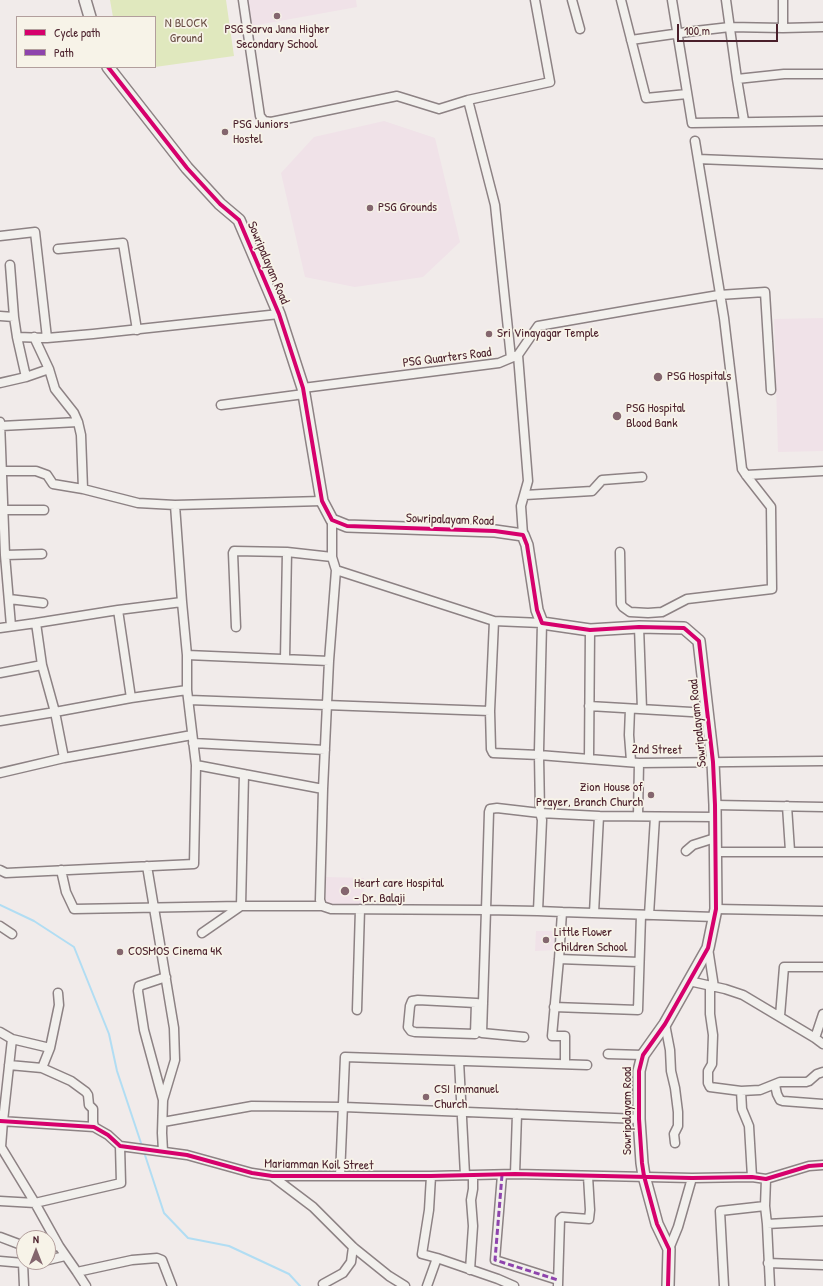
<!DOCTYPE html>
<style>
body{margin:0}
#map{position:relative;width:823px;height:1286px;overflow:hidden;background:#f1ebea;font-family:"Patrick Hand",sans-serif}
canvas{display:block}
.legend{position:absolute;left:16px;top:16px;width:140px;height:52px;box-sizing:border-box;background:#f7f3e8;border:1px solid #b29e9c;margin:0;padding:5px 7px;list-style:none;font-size:12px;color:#4a1f2b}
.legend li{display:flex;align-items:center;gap:8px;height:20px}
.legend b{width:20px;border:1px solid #b29e9c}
.north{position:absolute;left:16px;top:1230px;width:40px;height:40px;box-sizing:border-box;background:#f7f3e8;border:1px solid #b29e9c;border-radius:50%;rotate:0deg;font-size:11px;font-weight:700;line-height:16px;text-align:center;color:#4a1f2b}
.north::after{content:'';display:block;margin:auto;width:14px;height:18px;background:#84666e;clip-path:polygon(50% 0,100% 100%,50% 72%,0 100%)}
.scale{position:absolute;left:677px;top:24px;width:101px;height:18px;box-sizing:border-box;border:2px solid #4a1f2b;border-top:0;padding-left:5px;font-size:12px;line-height:14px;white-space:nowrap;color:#4a1f2b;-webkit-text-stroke:3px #f7f3e8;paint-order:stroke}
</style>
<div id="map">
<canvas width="823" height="1286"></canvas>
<ul class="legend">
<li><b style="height:5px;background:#d6006c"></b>Cycle path</li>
<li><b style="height:5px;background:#8e44ad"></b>Path</li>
</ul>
<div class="north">N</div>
<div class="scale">100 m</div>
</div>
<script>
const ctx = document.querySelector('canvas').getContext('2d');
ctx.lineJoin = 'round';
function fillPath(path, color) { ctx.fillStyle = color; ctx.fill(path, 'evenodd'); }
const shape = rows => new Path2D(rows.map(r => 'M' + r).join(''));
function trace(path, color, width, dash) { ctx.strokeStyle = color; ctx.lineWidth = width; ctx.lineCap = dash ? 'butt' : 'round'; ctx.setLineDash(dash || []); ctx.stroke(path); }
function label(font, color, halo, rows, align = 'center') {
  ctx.font = font + ' "Patrick Hand",sans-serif'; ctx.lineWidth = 3.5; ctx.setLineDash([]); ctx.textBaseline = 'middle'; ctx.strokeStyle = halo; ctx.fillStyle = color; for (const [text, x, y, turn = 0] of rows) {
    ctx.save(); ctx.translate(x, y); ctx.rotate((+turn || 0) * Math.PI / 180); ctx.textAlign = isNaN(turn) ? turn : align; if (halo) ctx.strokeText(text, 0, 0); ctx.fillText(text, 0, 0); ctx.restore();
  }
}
fillPath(shape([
 [248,0,356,0,357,7,252,26],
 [384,121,435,138,460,242,423,277,355,287,305,277,281,173,314,137],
 [823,318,823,451,778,452,774,319],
 [326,877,364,878,363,904,326,904],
 [536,931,557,931,556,950,535,951]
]), '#f0e2e8');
fillPath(shape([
 [110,0,226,0,234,56,155,67,155,17,113,17]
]), '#e0e8be');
trace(shape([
 [0,905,34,921,74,947,109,1034,117,1071,142,1146],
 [144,1152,164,1213,188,1238,229,1246,289,1274,300,1286]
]), '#b1ddf3', 2);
const street = shape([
 [243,0,260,116,264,121,271,122,397,96,439,109,468,100,550,82,535,0],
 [572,0,580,29],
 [621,0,646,98,687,94],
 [672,0,692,123,823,121],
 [726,0,737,79],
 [783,0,783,28,823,27],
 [631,40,695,31,730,27,783,28],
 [468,100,495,205,511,358],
 [744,121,737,79,784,74,823,74],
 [698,159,823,164],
 [0,236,35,232,47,338],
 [58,249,123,243,137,330],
 [10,265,14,317],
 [0,316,14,317,17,337,47,338,93,334,279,314],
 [518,355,528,481,521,506,523,535],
 [26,377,49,369],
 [0,383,26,377,17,337],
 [303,388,499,363,518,355,538,326,647,307,719,295,765,292,771,390],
 [221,405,304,394],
 [0,422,5,555,11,626],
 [78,422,81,435,83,489],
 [1,426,78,422,74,413,55,389,49,369,34,337],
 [2,471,36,471,47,475,53,484,83,489,138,503,175,505],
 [746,475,823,471],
 [525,495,592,491,602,480,642,477],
 [4,510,44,510],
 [620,552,621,604,623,607,630,612,648,613,662,612,687,599,772,589,771,507,746,475,742,469,724,318,695,141],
 [5,555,42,554],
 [336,570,494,621],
 [9,599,43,603],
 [182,602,175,505,322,501],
 [118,610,131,698],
 [36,623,118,610,182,602,187,655],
 [236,627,233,553,234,551,287,552,332,557],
 [639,627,642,709],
 [0,628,36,623,42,665,55,712,0,721],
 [285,659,287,552],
 [0,673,42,665],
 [187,690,196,765,323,789,329,661],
 [189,700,490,711],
 [589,706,708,713],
 [630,709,629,735,631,761],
 [193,743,325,750],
 [64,758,192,735],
 [589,758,590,630],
 [0,773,64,758,55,712,131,698,187,690,187,655,329,661,336,570,332,557,332,520],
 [323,789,320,900,322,906,331,909,486,910,482,1033,524,1037],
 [715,805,823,807],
 [787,806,790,851],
 [638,816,639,763],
 [686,851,693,845,715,838],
 [715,852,823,852],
 [147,866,174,1028,175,1060,163,1100,162,1133,163,1151],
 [0,870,6,873,194,864,196,765],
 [61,870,66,892,74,909,241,906,244,774],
 [716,909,823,911],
 [538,911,486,910,489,812,490,809,497,808,540,813,539,755,539,751,542,623,494,621,490,711,491,749,493,753,539,755,639,763,823,761],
 [562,912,538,911,542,820,540,813,599,816,715,817],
 [594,913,599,816],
 [649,915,655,817],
 [0,926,12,934],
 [202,933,241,906,322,906],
 [708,948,714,987],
 [559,959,639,962],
 [689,981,725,989,743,995,815,1038,823,1044],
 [710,986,710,1014,713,1035,712,1064,708,1071,708,1083,710,1087,741,1091,760,1090,780,1082,806,1082,809,1081,817,1074,823,1072],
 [476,1003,475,1034,415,1032,411,1031,408,1027,410,1006,412,1001,418,1000,476,1003,483,1004],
 [554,1007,638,1010,641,915],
 [357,1010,360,909],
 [780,1016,784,967,823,967],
 [665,1024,670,1050,671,1071,675,1088,678,1112,678,1126,674,1134,675,1143],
 [0,1032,12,1039],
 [815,1038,823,1014],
 [50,1048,59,1005,58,993],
 [608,1054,643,1055],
 [459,1061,465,1175],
 [565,1064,565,1036,552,1036,559,959,562,912,715,917],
 [9,1065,42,1068],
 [775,1085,777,1094,780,1100,783,1101,823,1104],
 [741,1091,742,1109,749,1126,752,1177],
 [163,1100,144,1030,138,991,139,986,166,977],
 [0,1121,94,1127,108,1135,120,1146,187,1155,252,1173,272,1176,431,1176,515,1174,692,1178,752,1177,766,1179,809,1166,823,1165],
 [163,1122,252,1106,344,1107,639,1119],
 [515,1174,517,1114],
 [502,1175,495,1260,558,1280],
 [272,1176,313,1207,353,1247,389,1276,405,1286],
 [340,1176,345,1057,587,1065],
 [431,1176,429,1210,422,1254,437,1258],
 [766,1179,765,1206,767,1224,770,1286],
 [0,1201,35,1203,121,1183,120,1146],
 [767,1224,823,1221],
 [0,1237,24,1246],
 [48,1247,59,1246],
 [669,1249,678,1227,692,1178],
 [48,1260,65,1256],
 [0,1261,23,1263,37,1262],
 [23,1263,24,1286],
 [768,1263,823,1265],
 [470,1270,473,1226,471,1200,473,1189,473,1175],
 [77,1272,132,1260,157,1258,162,1260,172,1286],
 [323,1284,343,1273,351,1262,353,1247],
 [558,1285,560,1219,562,1217,589,1219,590,1210,588,1176],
 [86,1286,77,1272,59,1246,35,1203,1,1147,3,1121,12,1039,50,1048,42,1068,71,1081,86,1092,88,1095,89,1105,93,1109,93,1122,94,1127],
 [427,1286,437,1258,498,1279,514,1286],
 [724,1286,720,1211,765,1206]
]);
const secondary = shape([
 [85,0,90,17],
 [108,67,187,168,220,204,239,220,279,314,303,388,322,501,332,520,347,526,495,531,523,535,527,545,537,610,542,623,590,630,639,627,684,628,699,641,713,762,715,805,716,909,708,948,665,1024,643,1055,639,1071,639,1119,642,1163,644,1176,657,1224,669,1249,668,1286]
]);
trace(street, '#8d8284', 11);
trace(secondary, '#8d8284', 14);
trace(street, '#f2f0ed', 8);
trace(secondary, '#f2f0ed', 11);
trace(shape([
 [502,1175,495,1260,558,1280]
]), '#8e44ad', 3, [6, 3]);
trace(shape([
 [108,67,187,168,220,204,239,220,279,314,303,388,322,501,332,520,347,526,495,531,523,535,527,545,537,610,542,623,590,630,639,627,684,628,699,641,713,762,715,805,716,909,708,948,665,1024,643,1055,639,1071,639,1119,642,1163,644,1176,657,1224,669,1249,668,1286],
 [0,1121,94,1127,108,1135,120,1146,187,1155,252,1173,272,1176,431,1176,515,1174,692,1178,752,1177,766,1179,809,1166,823,1165]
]), '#d6006c', 4);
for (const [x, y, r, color] of [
 [277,16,4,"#84666e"],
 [225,132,4,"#84666e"],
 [370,208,4,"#84666e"],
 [489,334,4,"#84666e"],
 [658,377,5,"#84666e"],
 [617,416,5,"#84666e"],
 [651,795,4,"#84666e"],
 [345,891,5,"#84666e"],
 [546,940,4,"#84666e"],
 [120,952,4,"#84666e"],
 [426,1097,4,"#84666e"]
]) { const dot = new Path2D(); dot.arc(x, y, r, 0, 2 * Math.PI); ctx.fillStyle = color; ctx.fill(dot); trace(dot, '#f7f3e8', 1.5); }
label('13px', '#6c5147', '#f7f3e8', [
 ["N BLOCK",186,24],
 ["Ground",186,39]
]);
label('13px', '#4a1f2b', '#f7f3e8', [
 ["PSG Sarva Jana Higher",277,30,"center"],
 ["Secondary School",277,45,"center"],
 ["PSG Juniors",233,125],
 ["Hostel",233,140],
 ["PSG Grounds",378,208],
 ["Sri Vinayagar Temple",497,334],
 ["PSG Hospitals",667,377],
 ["PSG Hospital",626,409],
 ["Blood Bank",626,424],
 ["Zion House of",643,788,"right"],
 ["Prayer, Branch Church",643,803,"right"],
 ["Heart care Hospital",354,884],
 ["- Dr. Balaji",354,899],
 ["Little Flower",554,933],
 ["Children School",554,948],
 ["COSMOS Cinema 4K",128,952],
 ["CSI Immanuel",434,1090],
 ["Church",434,1105]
], 'left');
label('13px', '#4a1f2b', '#f7f3e8', [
 ["Sowripalayam Road",268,263,67],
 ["PSG Quarters Road",447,358,-7],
 ["Sowripalayam Road",450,520,2],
 ["Sowripalayam Road",698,723,-96],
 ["2nd Street",657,750,1],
 ["Sowripalayam Road",628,1111,-90],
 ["Mariamman Koil Street",319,1165,1]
]);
</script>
